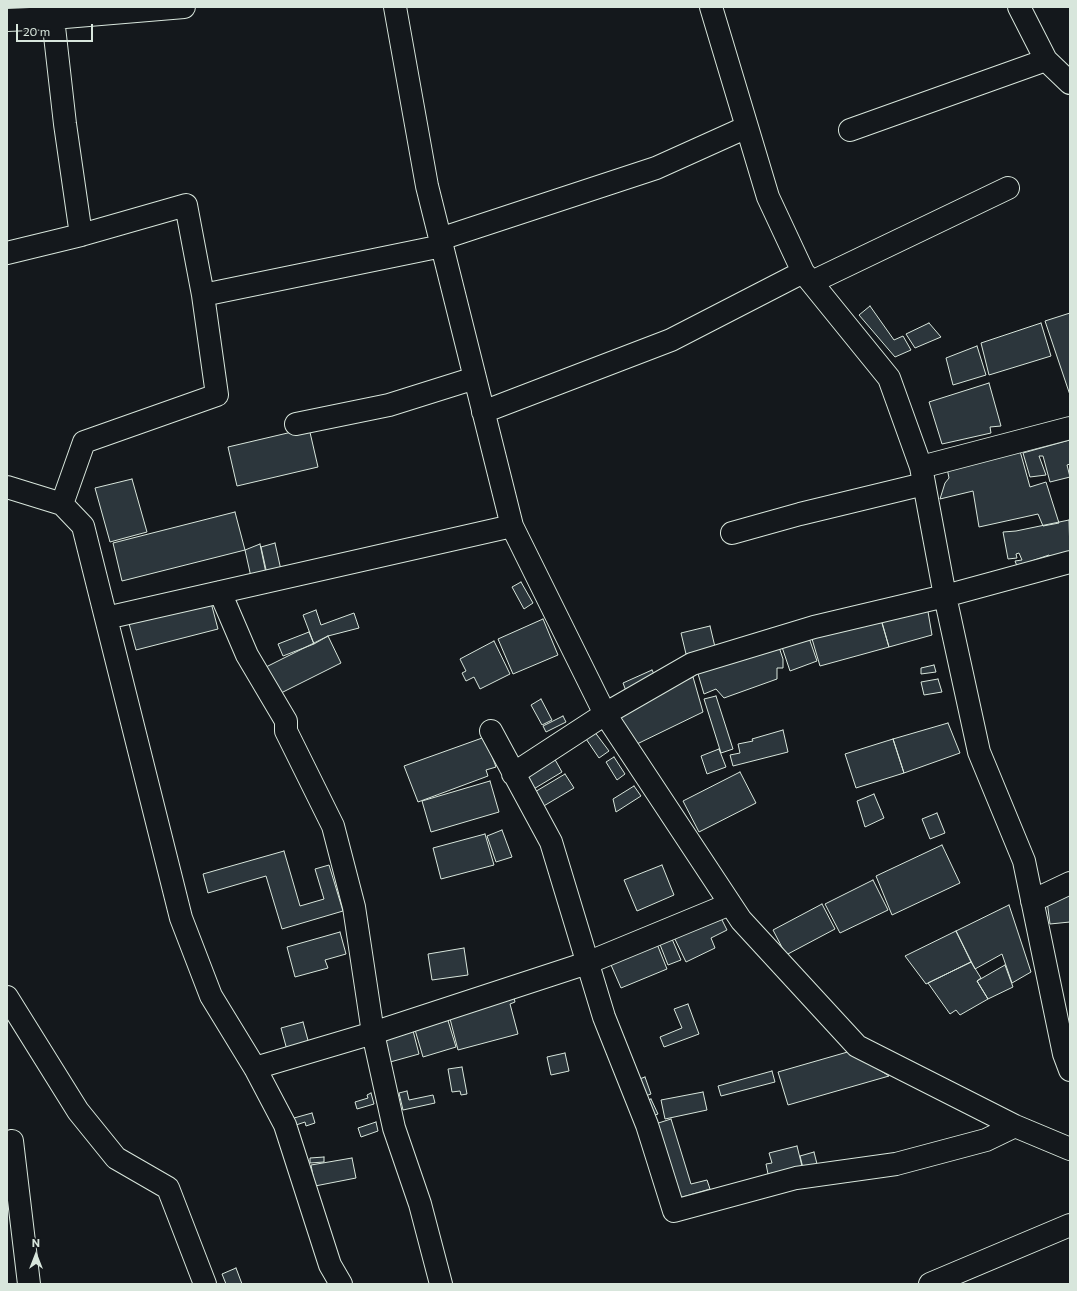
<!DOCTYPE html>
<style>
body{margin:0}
#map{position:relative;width:1077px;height:1291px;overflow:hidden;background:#14181c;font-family:Commissioner,sans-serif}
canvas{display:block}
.frame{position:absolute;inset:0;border:8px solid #d8e6dc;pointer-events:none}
.north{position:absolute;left:16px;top:1235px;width:40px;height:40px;-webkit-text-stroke:3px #14181c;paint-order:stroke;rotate:0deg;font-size:11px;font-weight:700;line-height:16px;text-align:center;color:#d8e6dc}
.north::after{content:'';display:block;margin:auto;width:14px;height:18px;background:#d8e6dc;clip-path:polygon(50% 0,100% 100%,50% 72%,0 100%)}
.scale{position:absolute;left:16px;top:24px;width:77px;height:18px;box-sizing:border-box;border:2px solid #d8e6dc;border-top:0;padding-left:5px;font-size:12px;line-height:14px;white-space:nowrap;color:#d8e6dc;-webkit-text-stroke:3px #14181c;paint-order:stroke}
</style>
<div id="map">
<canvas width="1077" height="1291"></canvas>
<div class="frame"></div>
<div class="north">N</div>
<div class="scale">20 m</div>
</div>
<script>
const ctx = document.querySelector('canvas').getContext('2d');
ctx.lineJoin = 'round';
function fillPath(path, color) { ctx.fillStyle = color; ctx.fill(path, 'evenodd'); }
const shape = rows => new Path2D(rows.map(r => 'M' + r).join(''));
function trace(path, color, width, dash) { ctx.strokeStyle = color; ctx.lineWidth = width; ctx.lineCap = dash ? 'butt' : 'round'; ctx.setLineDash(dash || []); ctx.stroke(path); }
const building = shape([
 [870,306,894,340,903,336,911,350,895,357,859,315,870,306],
 [1070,313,1070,395,1045,321,1070,313],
 [929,323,941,337,915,348,906,334,929,323],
 [1041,323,1051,356,989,375,981,343,1041,323],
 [977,346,986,375,953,385,946,358,977,346],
 [989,383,1001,426,990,427,991,433,942,444,929,402,989,383],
 [309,428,318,467,237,486,228,447,309,428],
 [1070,440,1070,464,1067,465,1070,477,1050,482,1043,456,1039,456,1046,475,1030,477,1023,453,1070,440],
 [1020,451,1030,487,1046,482,1059,523,1043,526,1038,514,979,527,973,491,940,499,945,483,949,478,947,468,1020,451],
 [132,479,147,532,110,542,95,488,132,479],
 [235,512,245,550,122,581,113,543,235,512],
 [1069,520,1070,553,1051,558,1049,555,1017,566,1015,561,1022,560,1019,553,1016,554,1017,558,1008,559,1003,532,1016,531,1069,520],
 [275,543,281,570,267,574,261,547,275,543],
 [260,544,266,573,251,577,245,550,260,544],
 [521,582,533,603,524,609,512,587,521,582],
 [209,595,218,629,136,650,127,616,209,595],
 [926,600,932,635,889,647,879,612,926,600],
 [316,610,321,625,354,613,359,628,328,636,314,644,303,615,316,610],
 [879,613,889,647,820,666,810,632,879,613],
 [543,619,558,655,513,674,498,639,543,619],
 [710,626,715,647,686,654,681,633,710,626],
 [309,632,314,644,283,656,278,644,309,632],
 [807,632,817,661,790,671,780,641,807,632],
 [328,636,341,663,275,696,262,669,328,636],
 [494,641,510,674,480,689,474,677,466,681,462,673,466,671,460,659,494,641],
 [777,641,783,659,783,668,777,668,777,679,724,698,716,689,704,694,696,667,777,641],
 [934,665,936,672,921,674,921,668,934,665],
 [652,670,656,678,626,691,623,683,652,670],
 [693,677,703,712,637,744,617,712,693,677],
 [938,679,942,692,924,695,921,682,938,679],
 [716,696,733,749,721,753,704,699,716,696],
 [541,699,552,720,542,725,531,705,541,699],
 [563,716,566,722,546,732,543,726,563,716],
 [948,723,960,753,904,773,893,739,948,723],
 [591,727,609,751,599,758,582,733,591,727],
 [783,730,788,752,733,766,730,755,740,753,738,744,753,741,752,739,783,730],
 [485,737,496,767,486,770,488,776,418,802,404,766,485,737],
 [893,739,904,773,856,788,845,754,893,739],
 [719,749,726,767,707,774,701,756,719,749],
 [553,756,562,772,527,793,517,776,553,756],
 [614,757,625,774,617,780,606,762,614,757],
 [740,772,756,803,699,832,683,801,740,772],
 [565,774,574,788,537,810,528,796,565,774],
 [490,781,499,812,431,832,422,801,490,781],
 [634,786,641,796,616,812,613,799,634,786],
 [874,794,884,818,865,827,857,801,874,794],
 [937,813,945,833,930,839,922,819,937,813],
 [502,830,512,857,496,862,487,836,502,830],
 [485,834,494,865,441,879,433,848,485,834],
 [942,845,960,883,892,915,876,876,942,845],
 [284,851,300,906,324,899,315,869,329,865,343,911,282,929,266,876,208,893,203,874,284,851],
 [662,865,674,895,637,911,624,880,662,865],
 [873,880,888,910,840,933,825,904,873,880],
 [1070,891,1070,922,1050,924,1047,901,1070,891],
 [822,904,835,929,786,955,773,930,822,904],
 [1009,905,1031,972,1012,983,1002,954,975,969,956,931,1009,905],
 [718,912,727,930,711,938,715,948,686,962,672,933,718,912],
 [956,931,971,962,926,984,905,956,956,931],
 [340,932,346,954,325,960,328,968,295,977,287,947,340,932],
 [669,932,681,960,668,965,657,937,669,932],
 [655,939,667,969,621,988,608,958,655,939],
 [464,948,468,975,432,980,428,954,464,948],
 [971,962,981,978,977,981,988,999,960,1015,956,1010,950,1014,928,983,971,962],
 [1005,965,1013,987,988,999,977,981,1005,965],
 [513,994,515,1002,510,1004,518,1034,458,1050,448,1011,513,994],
 [688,1004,699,1034,664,1047,660,1037,682,1028,674,1009,688,1004],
 [446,1014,456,1047,423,1057,413,1023,446,1014],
 [303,1022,309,1044,287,1050,281,1028,303,1022],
 [411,1023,419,1054,383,1064,374,1034,411,1023],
 [858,1049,864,1060,889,1076,788,1105,778,1072,858,1049],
 [565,1053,569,1071,551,1075,547,1057,565,1053],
 [462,1067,467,1094,461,1095,460,1091,452,1092,448,1069,462,1067],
 [772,1071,775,1082,721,1096,718,1086,772,1071],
 [645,1077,651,1094,640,1098,634,1081,645,1077],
 [407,1091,409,1100,433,1095,435,1103,403,1110,399,1093,407,1091],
 [703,1092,707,1110,665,1119,661,1100,703,1092],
 [371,1093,374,1104,357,1109,355,1102,368,1098,367,1095,371,1093],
 [651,1099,658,1114,647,1118,641,1102,651,1099],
 [312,1113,315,1123,306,1126,305,1122,296,1125,294,1118,312,1113],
 [671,1119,691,1184,707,1180,710,1189,672,1200,649,1126,671,1119],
 [376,1122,378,1131,361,1137,358,1128,376,1122],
 [797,1146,802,1166,768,1174,766,1164,772,1163,769,1153,797,1146],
 [814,1152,818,1168,804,1172,800,1156,814,1152],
 [324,1157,324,1162,310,1163,310,1158,324,1157],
 [352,1158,356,1178,315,1186,311,1165,352,1158],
 [236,1268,242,1284,226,1284,222,1274,236,1268]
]);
fillPath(building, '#2c363c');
trace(building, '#d8e6dc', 1);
const minor = shape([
 [395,7,427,186,512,526,605,714,741,920,857,1046,1015,1126,1070,1149],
 [711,7,768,197,803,272,889,378,921,467,945,596,979,752,1024,861,1064,1054,1070,1070],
 [1019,7,1046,60,1070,83],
 [53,18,65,124,81,235],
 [7,20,53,18,184,7],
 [850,130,1046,60],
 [440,239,656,168,747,127],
 [7,253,81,235,186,205,203,295,217,395,84,442,62,504],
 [812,282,1008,188],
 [203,295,442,246],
 [483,412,671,340,803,272],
 [296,424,389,405,475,378],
 [921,467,1070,428],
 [7,487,62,504,83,526,181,918,211,996,255,1068,285,1125,330,1265,341,1284],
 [732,533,800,514,924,484],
 [220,592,247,655,286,721,286,731,333,826,354,907,373,1033,394,1128,420,1204,441,1284],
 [106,618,512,526],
 [491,731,551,842,604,1017,647,1125,674,1211,796,1178,896,1164,986,1140,1015,1126],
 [513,774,605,714,692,664,814,627,945,596,1070,562],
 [1032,901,1070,883],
 [7,997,78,1111,116,1158,168,1188,205,1284],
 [255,1068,373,1033,587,963,730,904],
 [12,1141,29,1284],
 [930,1284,1070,1225]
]);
trace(minor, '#d8e6dc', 24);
trace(minor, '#14181c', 22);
</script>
